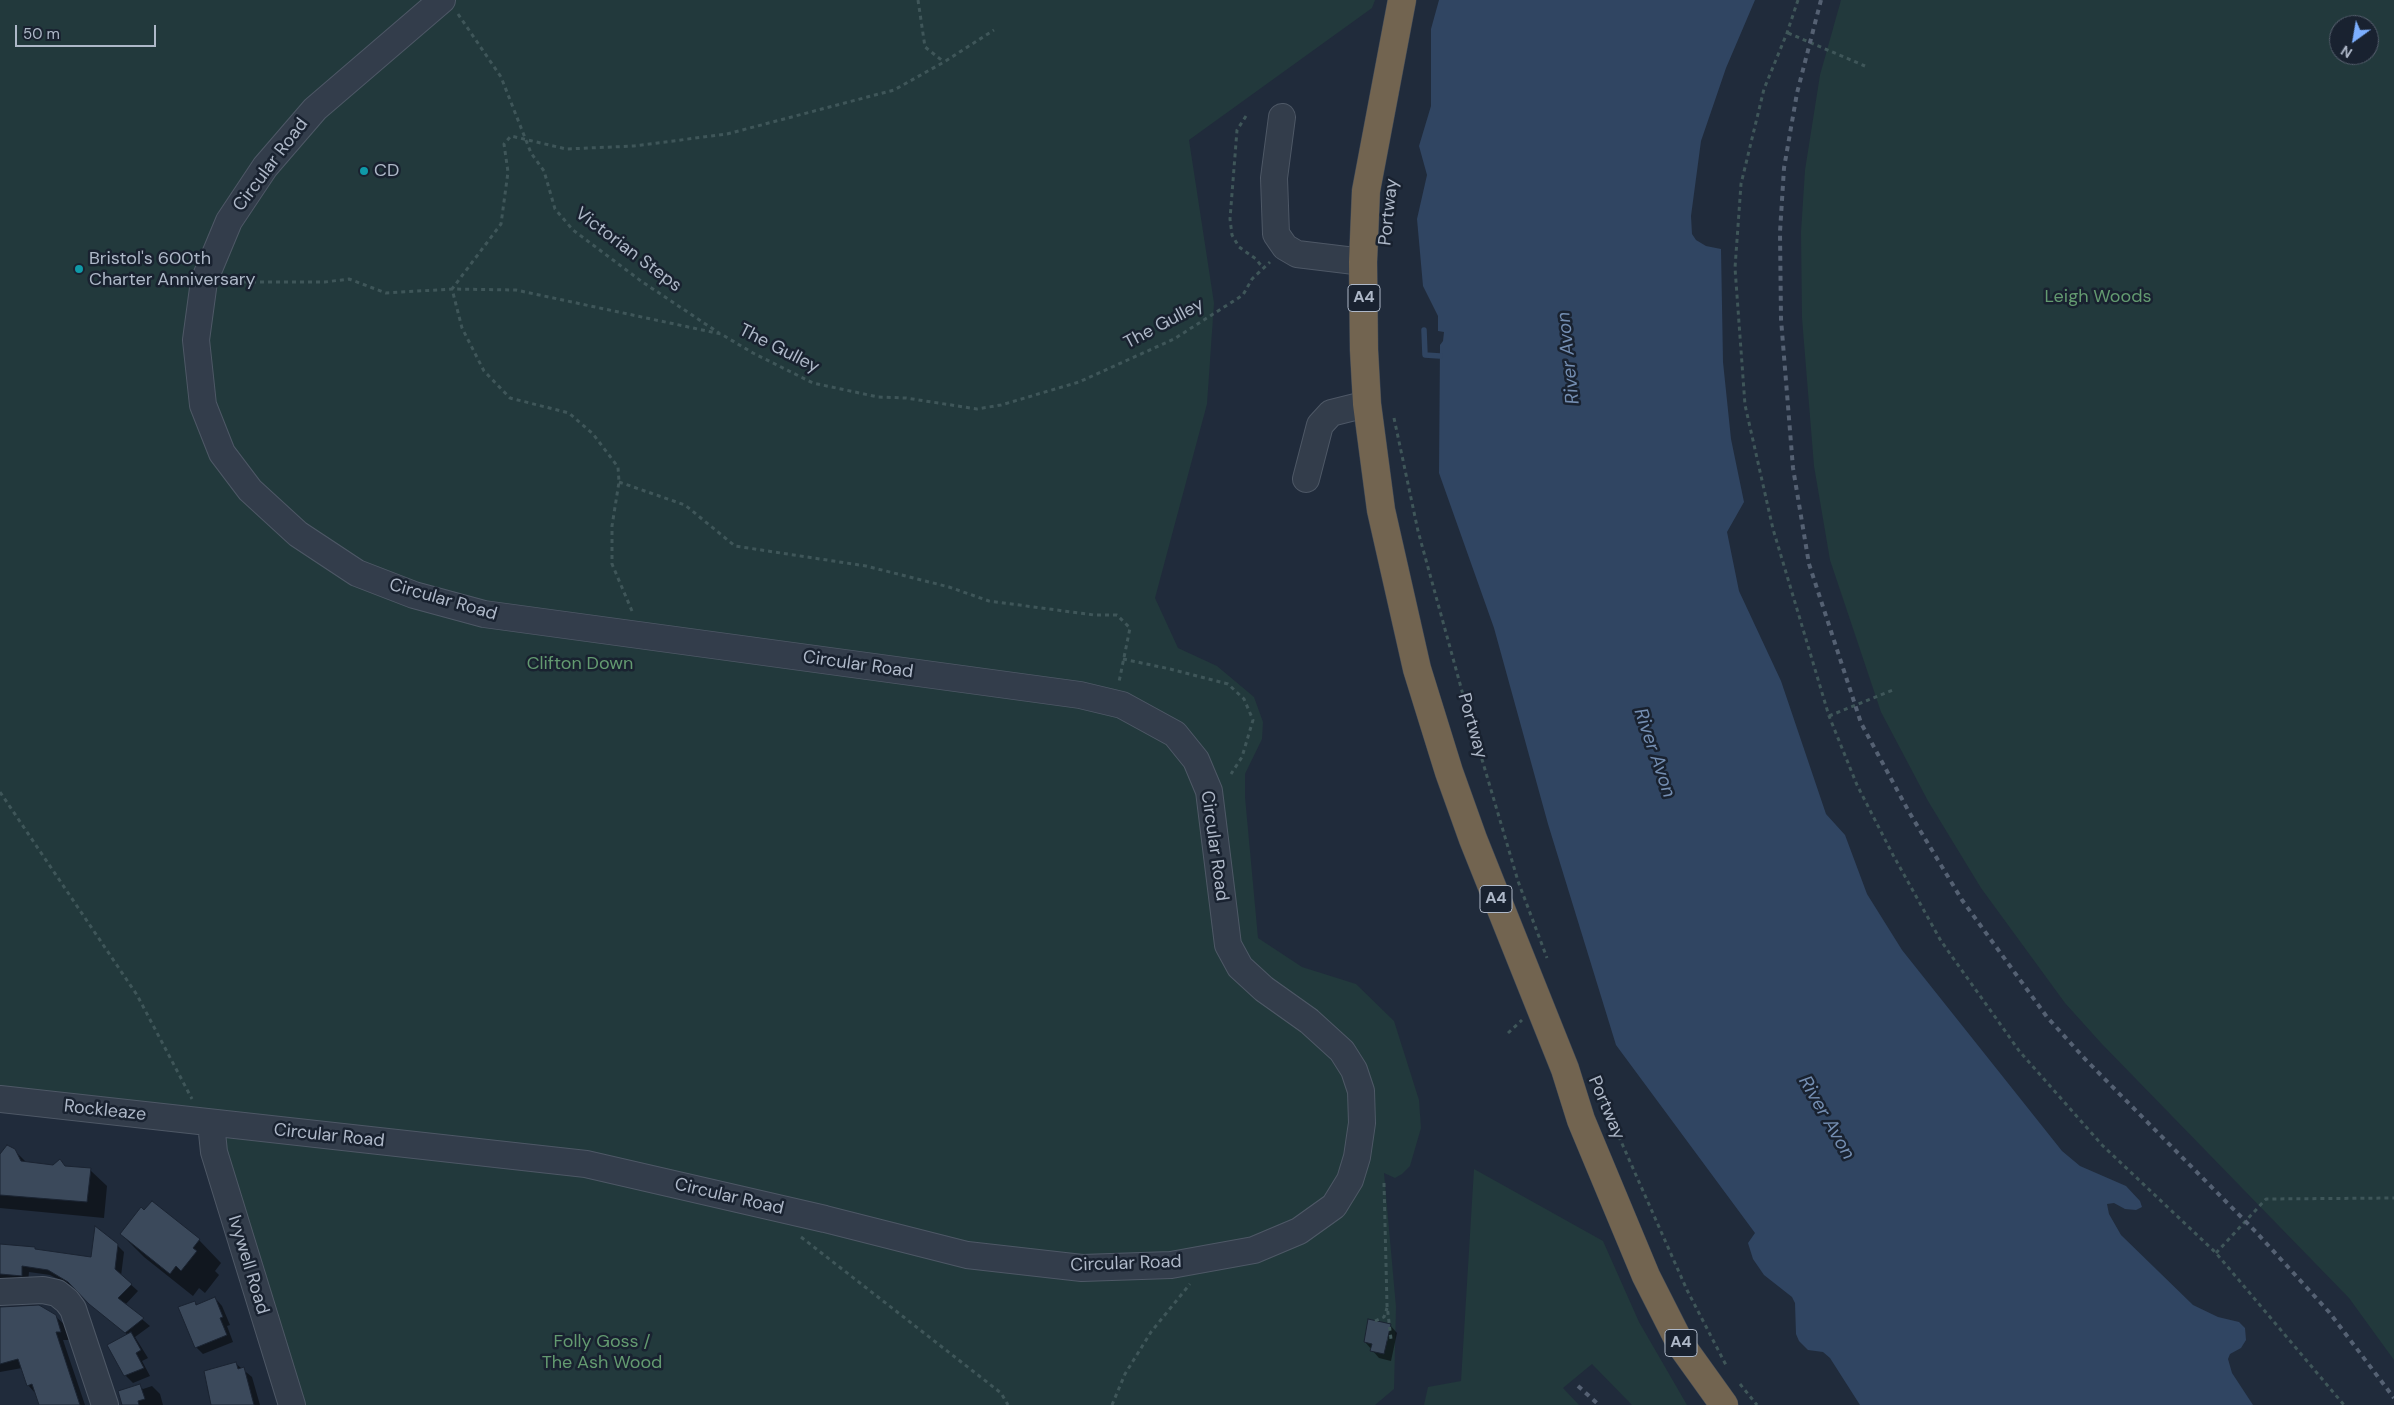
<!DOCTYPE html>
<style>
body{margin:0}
#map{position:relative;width:2394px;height:1405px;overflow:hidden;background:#202b3b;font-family:"DM Sans",sans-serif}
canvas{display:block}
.north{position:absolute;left:2329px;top:15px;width:50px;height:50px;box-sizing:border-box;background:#192230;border:1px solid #555e6d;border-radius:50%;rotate:212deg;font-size:14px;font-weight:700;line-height:20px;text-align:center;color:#aeb8c8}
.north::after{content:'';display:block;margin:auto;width:18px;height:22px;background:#7cafff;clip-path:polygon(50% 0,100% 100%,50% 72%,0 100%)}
.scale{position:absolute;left:15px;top:25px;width:141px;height:22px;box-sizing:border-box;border:2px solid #aeb8c8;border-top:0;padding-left:6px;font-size:15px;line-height:18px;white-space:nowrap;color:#aeb8c8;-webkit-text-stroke:4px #192230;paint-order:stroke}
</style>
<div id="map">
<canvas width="2394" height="1405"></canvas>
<div class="north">N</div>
<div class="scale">50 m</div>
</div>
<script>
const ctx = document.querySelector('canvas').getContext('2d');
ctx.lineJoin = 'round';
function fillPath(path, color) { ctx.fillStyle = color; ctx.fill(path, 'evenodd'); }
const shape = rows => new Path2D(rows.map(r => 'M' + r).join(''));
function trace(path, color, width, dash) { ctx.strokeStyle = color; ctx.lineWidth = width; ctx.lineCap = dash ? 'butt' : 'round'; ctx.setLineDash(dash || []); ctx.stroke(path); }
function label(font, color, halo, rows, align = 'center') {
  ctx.font = font + ' "DM Sans",sans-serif'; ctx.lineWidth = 5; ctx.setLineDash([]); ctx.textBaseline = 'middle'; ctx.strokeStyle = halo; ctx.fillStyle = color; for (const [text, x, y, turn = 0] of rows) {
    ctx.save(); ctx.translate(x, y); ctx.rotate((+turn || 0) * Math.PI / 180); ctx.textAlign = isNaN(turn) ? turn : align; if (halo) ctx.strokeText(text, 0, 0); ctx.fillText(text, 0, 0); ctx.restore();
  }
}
fillPath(shape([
 [0,0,1375,0,1372,8,1189,140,1214,303,1207,404,1155,598,1178,648,1217,666,1254,697,1263,722,1262,739,1245,774,1245,797,1258,938,1302,967,1356,984,1394,1021,1419,1100,1421,1128,1410,1166,1402,1174,1395,1178,1384,1173,1396,1307,1394,1389,1375,1405,302,1405,208,1110,0,1089],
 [1841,0,2394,0,2394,1360,2349,1298,2101,1043,2065,1003,1981,888,1928,801,1881,712,1830,560,1814,466,1802,318,1801,232,1805,170,1820,75],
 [2339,25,2369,25,2369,55,2339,55],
 [1474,1169,1603,1241,1639,1322,1687,1405,1632,1405,1592,1364,1563,1388,1579,1405,1424,1405,1428,1387,1461,1381]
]), '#22393c');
fillPath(shape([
 [1439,0,1755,0,1726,68,1701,141,1691,216,1692,234,1696,240,1706,246,1721,249,1723,362,1731,439,1744,502,1727,532,1739,591,1781,681,1826,814,1845,835,1867,894,1902,950,2062,1151,2080,1166,2126,1186,2140,1201,2142,1207,2136,1210,2125,1209,2114,1203,2107,1204,2109,1214,2121,1235,2193,1305,2218,1317,2239,1322,2245,1328,2246,1340,2241,1348,2230,1354,2228,1359,2232,1373,2253,1405,1860,1405,1830,1358,1823,1352,1808,1350,1799,1341,1796,1334,1795,1303,1792,1297,1764,1275,1753,1259,1748,1243,1755,1233,1616,1045,1548,824,1494,628,1439,473,1440,345,1443,341,1444,332,1438,331,1438,316,1423,286,1417,219,1427,175,1419,146,1431,106,1431,29]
]), '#304562');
fillPath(shape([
 [14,1150,27,1163,54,1166,60,1161,66,1167,90,1170,107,1186,104,1218,0,1208,0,1156],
 [121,1234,199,1240,221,1263,215,1271,219,1275,205,1293,199,1288,193,1296,144,1257],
 [0,1245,92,1258,117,1245,124,1252,121,1276,138,1291,125,1305,150,1326,135,1337,148,1358,142,1361,150,1376,133,1383,125,1375,128,1335,98,1311,76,1288,50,1275,29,1272,28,1282,0,1280],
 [215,1298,222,1306,230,1325,227,1326,233,1342,203,1354,196,1347,194,1302,198,1305],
 [0,1307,55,1316,64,1324,69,1340,63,1340,85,1405,40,1405,36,1394,28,1385,22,1368,0,1372],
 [1390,1325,1397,1333,1391,1361,1379,1358,1365,1342],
 [235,1363,252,1377,260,1405,212,1405,207,1388],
 [139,1386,143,1389,152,1386,160,1394,163,1405,124,1405]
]), '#0007');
trace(shape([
 [1424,330,1425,355,1440,356]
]), '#304562', 5.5);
const building = shape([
 [7,1145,15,1149,21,1161,53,1165,60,1159,65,1166,91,1168,87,1202,0,1195,0,1154,7,1145],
 [152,1201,200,1239,193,1248,197,1251,181,1271,176,1266,170,1274,120,1234,141,1207,144,1210,152,1201],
 [95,1226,118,1244,115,1269,132,1284,118,1298,144,1318,125,1333,89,1304,68,1282,48,1270,22,1266,22,1276,0,1274,0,1244,35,1247,35,1249,91,1257,95,1226],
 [215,1297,223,1317,220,1318,227,1335,195,1348,178,1307,195,1301,196,1305,215,1297],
 [39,1305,56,1315,61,1332,56,1332,80,1405,39,1405,32,1384,27,1386,18,1359,0,1364,0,1307,39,1305],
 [1368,1319,1391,1324,1384,1354,1370,1351,1372,1344,1364,1342,1368,1319],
 [131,1332,141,1350,136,1353,144,1368,124,1376,107,1345,131,1332],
 [236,1362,238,1369,244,1367,254,1405,211,1405,204,1371,236,1362],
 [140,1384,145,1399,138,1401,139,1405,122,1405,118,1391,140,1384]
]);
fillPath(building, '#3b495b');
trace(building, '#1b2432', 1);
const minor = shape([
 [1282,117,1274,178,1276,234,1285,247,1297,254,1363,262],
 [1306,479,1320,425,1331,413,1367,404],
 [0,1099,586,1164,825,1219,967,1255,1082,1268,1171,1265,1254,1250,1299,1231,1334,1206,1350,1180,1357,1157,1362,1123,1361,1091,1354,1070,1342,1051,1309,1021,1264,989,1240,967,1228,945,1209,791,1196,760,1175,734,1122,705,1080,695,484,614,414,595,357,573,298,534,250,490,222,453,203,405,196,340,204,281,229,221,265,167,315,109,442,0],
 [211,1123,214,1152,292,1405],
 [0,1292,43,1290,57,1293,67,1301,73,1309,105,1405]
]);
const highway = shape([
 [1402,0,1366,191,1363,262,1364,350,1367,404,1381,510,1417,669,1449,772,1473,839,1565,1069,1581,1120,1646,1276,1681,1345,1724,1405]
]);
trace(minor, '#4e5866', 28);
trace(highway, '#3e4856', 29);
trace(shape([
 [918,0,925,47,944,62],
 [1798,0,1787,33,1764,89,1741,184,1735,268,1745,405,1773,529,1829,716,1857,785,1893,855,1941,941,2020,1052,2102,1145,2216,1253,2344,1405],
 [458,14,501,77,531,153,544,171,555,209,573,230,641,281,719,333],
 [1788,33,1865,66],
 [1246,116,1237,130,1230,219,1232,235,1239,247,1256,259,1263,268],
 [228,282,325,282,349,279,386,293,452,289,516,290,721,334,753,353,813,383,878,397,906,398,977,409,1001,405,1079,382,1174,339,1243,295,1252,279,1270,262],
 [1394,418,1418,531,1465,702,1518,881,1547,958],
 [619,482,685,505,735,546,866,566,949,587,989,601,1094,615,1117,615,1130,628,1119,682],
 [632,611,612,564,612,526,619,482,618,467,593,434,569,413,510,398,484,371,462,328,452,289,501,224,508,172,504,144,511,136,566,149,634,146,727,134,894,90,944,62,994,30],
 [1123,659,1170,669,1228,684,1244,699,1253,720,1242,757,1231,774],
 [1829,716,1893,690],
 [0,792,137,995,192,1099],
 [1508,1033,1522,1020],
 [1596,1085,1687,1290,1727,1367],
 [1384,1183,1387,1305,1391,1339,1387,1339],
 [801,1237,1001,1393,1008,1405],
 [2216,1253,2266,1199,2394,1198],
 [1375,1321,1384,1317,1387,1308],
 [1740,1384,1757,1405],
 [1112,1405,1125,1374,1151,1332,1190,1284]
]), '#3f5659', 3, [4, 4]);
trace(minor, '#333d4b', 26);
trace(highway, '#726450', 28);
trace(shape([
 [1821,0,1797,93,1784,168,1780,232,1781,319,1793,468,1809,564,1861,723,1909,812,1962,900,2047,1017,2085,1059,2256,1232,2329,1312,2394,1398],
 [1578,1386,1599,1405]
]), '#556173', 4, [5, 5]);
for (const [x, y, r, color] of [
 [364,171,5,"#0f9aa8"],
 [79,269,5,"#0f9aa8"]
]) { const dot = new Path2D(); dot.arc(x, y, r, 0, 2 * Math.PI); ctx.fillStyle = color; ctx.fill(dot); trace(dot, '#192230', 2); }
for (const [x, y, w] of [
 [1364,298,32],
 [1496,899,32],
 [1681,1343,32]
]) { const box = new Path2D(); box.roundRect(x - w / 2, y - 13.5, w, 27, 4); ctx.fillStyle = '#192230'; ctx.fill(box); trace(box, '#aeb8c8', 1); }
label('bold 16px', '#aeb8c8', null, [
 ["A4",1364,298],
 ["A4",1496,899],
 ["A4",1681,1343]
]);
label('18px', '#aeb8c8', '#192230', [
 ["Circular Road",271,165,-53],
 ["Portway",1389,212,-84],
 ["Victorian Steps",628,250,37],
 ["The Gulley",1164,324,-28],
 ["The Gulley",779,349,27],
 ["Circular Road",443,600,16],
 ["Circular Road",858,665,8],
 ["Portway",1472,726,74],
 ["Circular Road",1214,846,82],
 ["Portway",1606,1108,67],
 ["Rockleaze",105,1111,6],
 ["Circular Road",329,1136,6],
 ["Circular Road",729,1197,13],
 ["Circular Road",1126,1264,-2],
 ["Ivywell Road",248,1265,73]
]);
label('18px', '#aeb8c8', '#192230', [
 ["CD",374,171],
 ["Bristol's 600th",89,259],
 ["Charter Anniversary",89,280]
], 'left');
label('18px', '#639a70', '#192230', [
 ["Leigh Woods",2098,297],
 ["Clifton Down",580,664],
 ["Folly Goss /",602,1342],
 ["The Ash Wood",602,1363]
]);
label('italic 19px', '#748eb2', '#192230', [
 ["River Avon",1569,358,-96],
 ["River Avon",1654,753,71],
 ["River Avon",1826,1118,60]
]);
</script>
